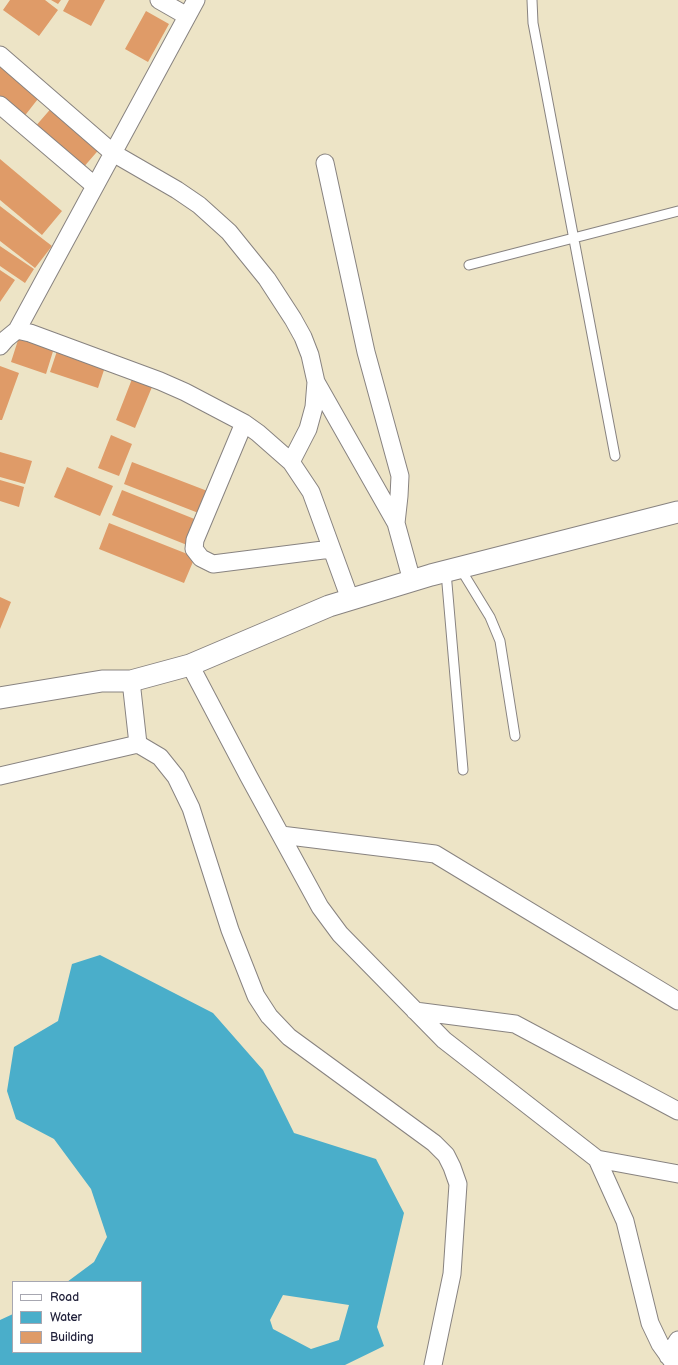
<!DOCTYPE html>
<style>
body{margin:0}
#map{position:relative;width:678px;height:1365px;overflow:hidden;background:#ede4c6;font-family:"Balsamiq Sans",sans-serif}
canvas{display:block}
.legend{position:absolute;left:12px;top:1281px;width:130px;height:72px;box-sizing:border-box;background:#fff;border:1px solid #a7a7b1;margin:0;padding:5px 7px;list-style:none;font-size:12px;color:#22223b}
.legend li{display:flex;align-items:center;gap:8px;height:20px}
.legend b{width:20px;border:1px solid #a7a7b1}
</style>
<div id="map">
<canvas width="678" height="1365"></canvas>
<ul class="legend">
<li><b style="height:5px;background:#fff"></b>Road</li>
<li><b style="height:11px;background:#4aaeca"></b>Water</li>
<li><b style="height:11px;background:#df9b68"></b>Building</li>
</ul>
</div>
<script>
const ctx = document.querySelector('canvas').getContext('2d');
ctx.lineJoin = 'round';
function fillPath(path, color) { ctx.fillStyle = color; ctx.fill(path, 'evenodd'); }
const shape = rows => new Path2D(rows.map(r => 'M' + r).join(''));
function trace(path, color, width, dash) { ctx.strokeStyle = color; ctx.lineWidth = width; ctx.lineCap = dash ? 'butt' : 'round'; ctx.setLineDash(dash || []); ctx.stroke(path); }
fillPath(shape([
 [100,955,213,1013,263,1070,294,1133,376,1159,404,1213,377,1327,384,1346,345,1365,0,1365,0,1320,13,1314,13,1352,141,1352,141,1282,67,1282,94,1262,107,1237,91,1189,54,1139,16,1119,7,1091,14,1047,58,1021,72,964],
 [283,1295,349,1305,339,1340,311,1349,273,1329,270,1320]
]), '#4aaeca');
fillPath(shape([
 [10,0,45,0,58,10,39,36,3,10],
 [51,0,61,0,58,4],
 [69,0,105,0,91,26,63,11],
 [146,11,169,24,148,62,125,49],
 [0,62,41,95,23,118,0,100],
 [54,105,102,146,82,169,34,128],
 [0,159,62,211,42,235,0,200],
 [0,206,52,246,35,268,0,241],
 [0,246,34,269,25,283,0,266],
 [0,270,15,280,0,302],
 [19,337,54,348,46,374,11,362],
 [58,348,106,364,98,388,50,372],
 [0,366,19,373,2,420,0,420],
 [132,379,152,387,135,428,116,420],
 [111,435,132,444,119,476,98,468],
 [0,452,32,461,25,484,0,477],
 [132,462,210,492,201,514,124,484],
 [67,467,113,486,100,516,54,497],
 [0,480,24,487,19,507,0,501],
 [122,490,197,520,187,545,112,515],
 [109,523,195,557,184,583,99,549],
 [0,597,11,602,0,629]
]), '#df9b68');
const service = shape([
 [532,0,533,23,615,456],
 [469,265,678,211],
 [460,568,490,617,500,641,515,736],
 [446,572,463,770]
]);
const minor = shape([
 [159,0,187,16],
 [0,55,113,153,177,190,199,205,229,232,267,279,293,319,303,337,310,355,316,382,314,407,308,429,291,462],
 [0,105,95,186],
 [325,163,366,352,400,476,399,496,396,523],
 [17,330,196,0],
 [0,346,6,339,17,330,30,333,160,381,185,392,244,423,258,433,291,462,311,492,350,599],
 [316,382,396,523,412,581],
 [244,423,195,540,194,549,201,558,213,564,331,549],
 [190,665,249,777,320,907,340,934,444,1040,597,1159,678,1174],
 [138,744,160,757,176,777,191,808,230,930,256,996,269,1016,289,1037,434,1143,446,1155,452,1167,458,1184,452,1274,433,1365],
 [0,776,138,744,131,681],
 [281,835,435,854,678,1001],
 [415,1011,515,1024,678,1111],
 [597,1159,625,1221,650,1323,660,1344,675,1365],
 [668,1356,678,1340]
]);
const tertiary = shape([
 [0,698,102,681,131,681,190,665,329,606,431,575,678,512]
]);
trace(service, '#888380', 11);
trace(minor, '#888380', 19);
trace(tertiary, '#888380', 23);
trace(service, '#fff', 9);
trace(minor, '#fff', 17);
trace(tertiary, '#fff', 21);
</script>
